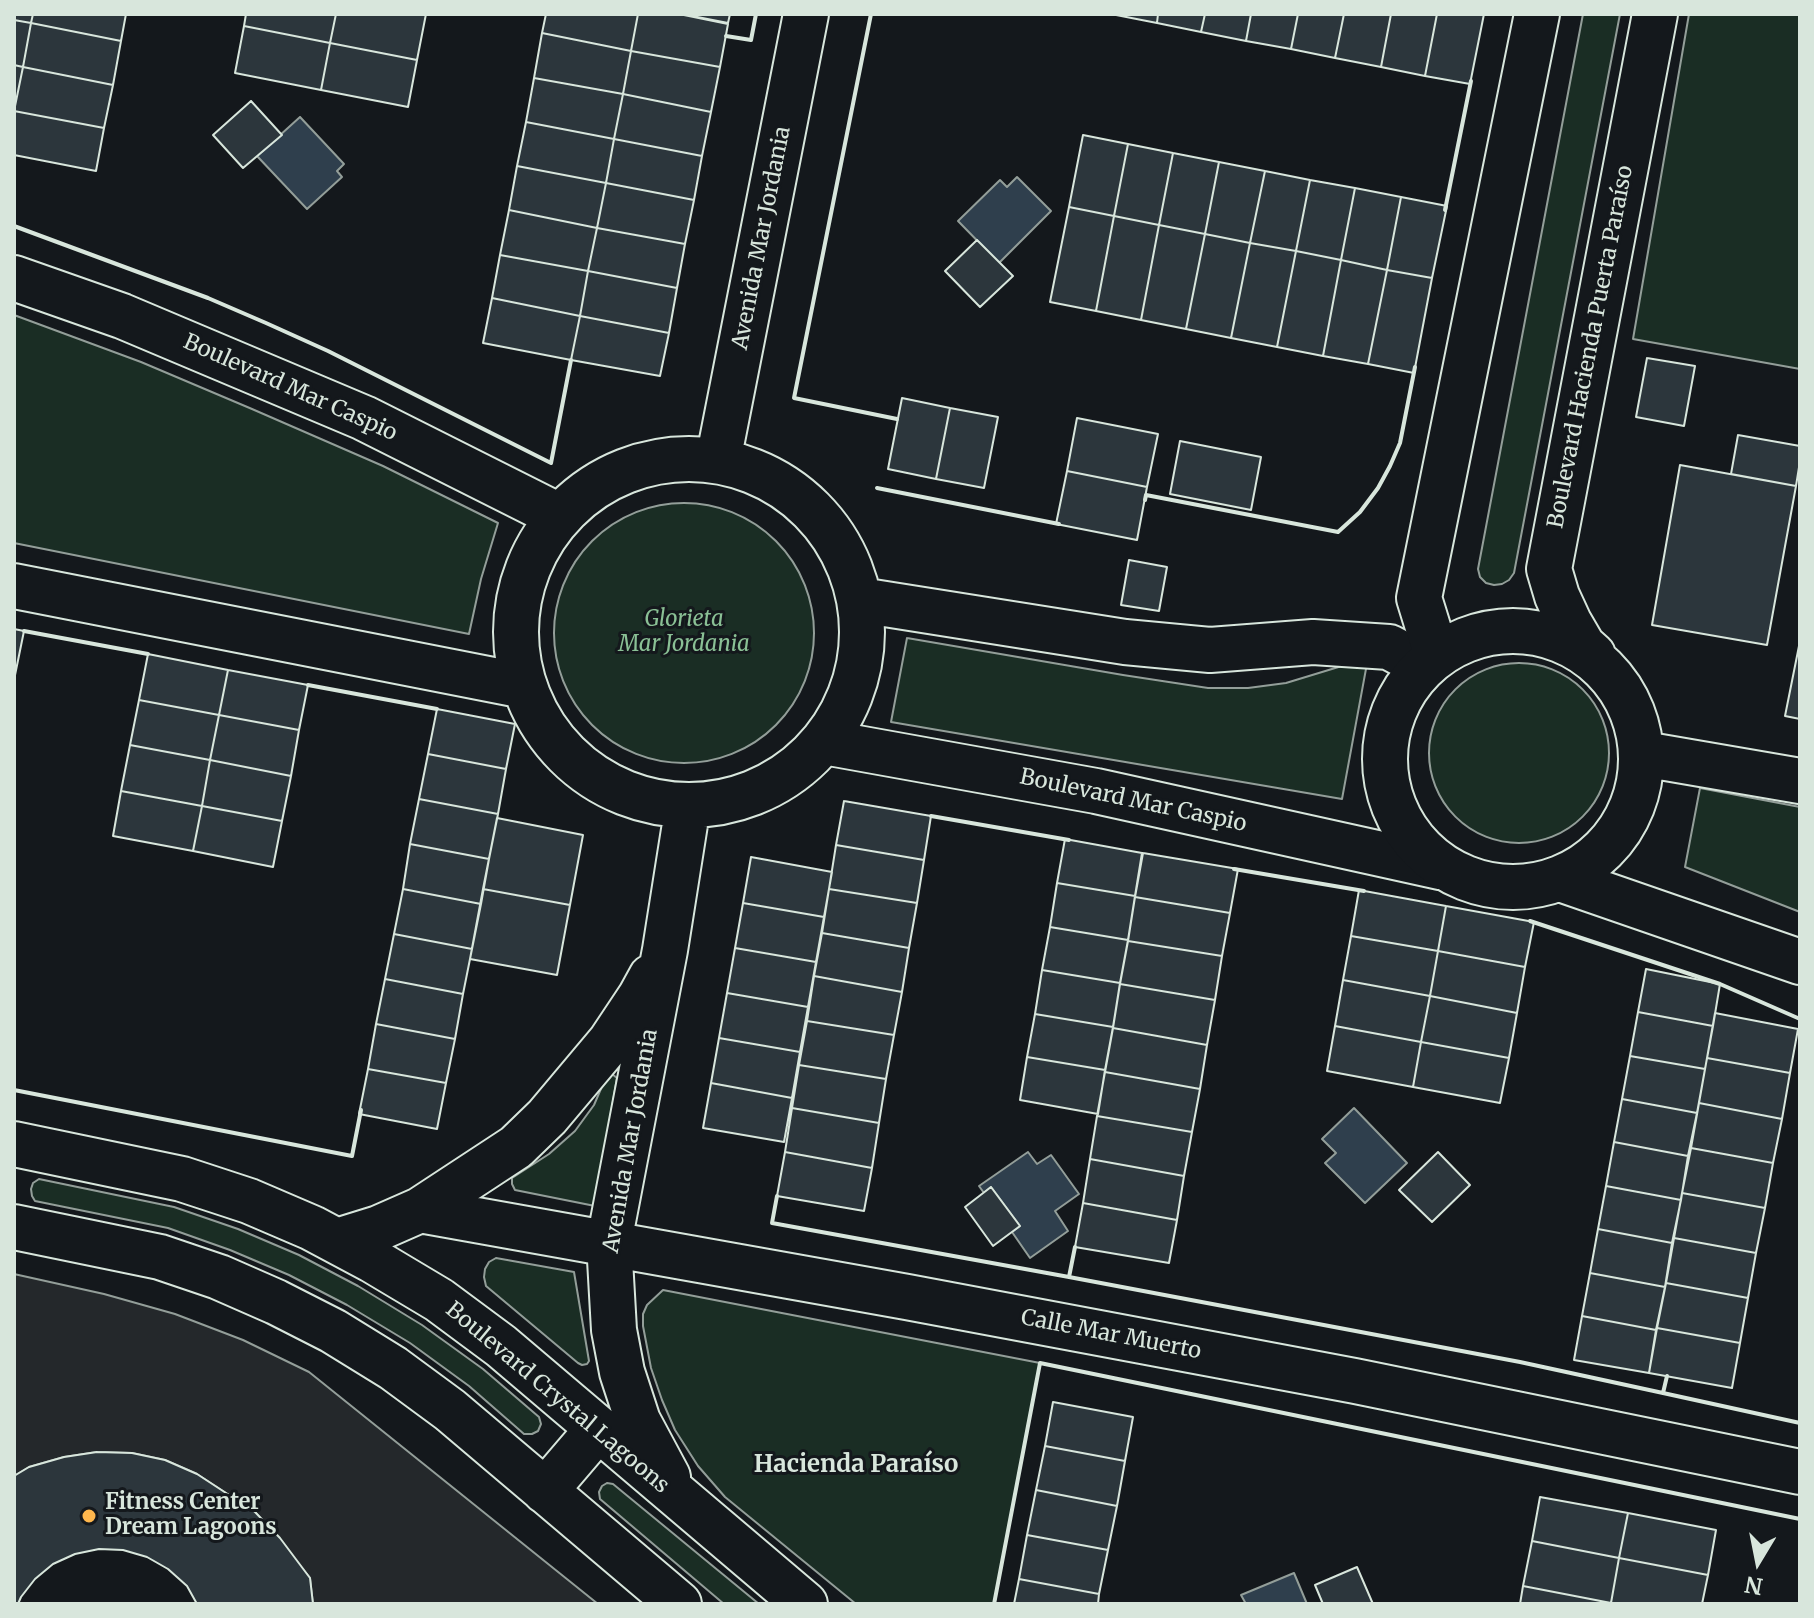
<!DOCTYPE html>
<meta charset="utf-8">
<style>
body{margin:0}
#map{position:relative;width:1814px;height:1618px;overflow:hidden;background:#14181c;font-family:Merriweather,serif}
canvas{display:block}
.frame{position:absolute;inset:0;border:16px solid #d8e6dc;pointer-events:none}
.north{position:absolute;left:1718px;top:1522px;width:80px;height:80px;-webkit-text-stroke:6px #14181c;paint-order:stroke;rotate:190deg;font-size:22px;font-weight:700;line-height:32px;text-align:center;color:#d8e6dc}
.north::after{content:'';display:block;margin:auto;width:28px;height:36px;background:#d8e6dc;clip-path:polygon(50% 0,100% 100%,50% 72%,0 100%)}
</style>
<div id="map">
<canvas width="1814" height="1618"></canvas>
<div class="frame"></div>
<div class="north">N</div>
</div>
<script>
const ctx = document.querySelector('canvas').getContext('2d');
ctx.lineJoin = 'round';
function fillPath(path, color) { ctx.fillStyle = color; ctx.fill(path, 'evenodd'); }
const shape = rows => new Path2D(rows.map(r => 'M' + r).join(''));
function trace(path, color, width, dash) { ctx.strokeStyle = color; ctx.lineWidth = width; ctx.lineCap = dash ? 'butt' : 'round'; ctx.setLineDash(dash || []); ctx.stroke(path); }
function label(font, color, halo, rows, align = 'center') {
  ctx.font = font + ' Merriweather,serif'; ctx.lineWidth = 6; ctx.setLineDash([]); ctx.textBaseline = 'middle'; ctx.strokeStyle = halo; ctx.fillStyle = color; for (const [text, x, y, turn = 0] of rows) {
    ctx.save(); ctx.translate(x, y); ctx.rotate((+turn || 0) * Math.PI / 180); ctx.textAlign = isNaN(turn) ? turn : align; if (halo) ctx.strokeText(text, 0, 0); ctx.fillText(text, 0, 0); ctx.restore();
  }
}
const green = shape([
 [1583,14,1620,14,1514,573,1509,580,1502,584,1494,585,1486,583,1480,577,1478,569,1583,14],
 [1689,14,1800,14,1800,369,1633,339,1689,14],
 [14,315,141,362,252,409,383,466,498,523,481,579,469,634,14,543,14,315],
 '554 633a130 130 0 1 1 260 0a130 130 0 1 1-260 0Z',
 [907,638,1123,675,1208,688,1248,688,1286,683,1368,658,1342,799,891,722,907,638],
 '1429 753a90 90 0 1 1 180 0a90 90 0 1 1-180 0Z',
 [1700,788,1800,807,1800,912,1685,867,1700,788],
 [612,1074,617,1078,595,1206,515,1190,512,1184,512,1178,549,1154,575,1131,594,1105,606,1077,612,1074],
 [39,1179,174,1207,238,1229,299,1255,358,1286,422,1325,483,1369,539,1417,541,1424,538,1431,532,1434,524,1434,469,1386,410,1343,347,1305,289,1275,230,1250,168,1228,35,1201,32,1196,31,1189,33,1183,39,1179],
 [496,1258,574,1272,589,1361,587,1364,582,1365,578,1363,486,1286,484,1277,485,1269,489,1262,496,1258],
 [663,1290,1040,1363,994,1604,856,1604,725,1497,698,1466,675,1430,662,1400,651,1368,643,1326,643,1314,647,1305,663,1290],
 [607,1483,613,1484,759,1604,724,1604,600,1499,599,1492,602,1486,607,1483]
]);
fillPath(green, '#1a2d24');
trace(green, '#939e99', 2);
const parking = shape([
 [14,1274,104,1294,175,1314,243,1340,309,1372,598,1604,313,1604,310,1578,255,1512,197,1474,165,1460,132,1453,97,1452,64,1457,29,1467,14,1476,14,1274]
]);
fillPath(parking, '#24282b');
trace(parking, '#939e99', 2);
const water = shape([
 [300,117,344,164,337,171,342,177,307,209,257,156,300,117],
 [1017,177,1051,211,999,263,958,221,1000,180,1007,187,1017,177],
 [1354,1108,1407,1163,1365,1203,1325,1163,1336,1153,1322,1139,1354,1108],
 [1028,1152,1037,1164,1051,1155,1079,1194,1055,1211,1068,1231,1030,1258,1012,1232,1020,1226,991,1187,984,1193,979,1186,1028,1152],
 [1294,1573,1307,1604,1246,1604,1241,1595,1294,1573]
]);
fillPath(water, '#2f3f4d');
trace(water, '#939e99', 2);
const building = shape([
 [14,14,33,14,31,23,14,20,14,14],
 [33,14,126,14,121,41,31,23,33,14],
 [246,14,336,14,330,43,244,26,246,14],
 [336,14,426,14,417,60,330,43,336,14],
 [546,14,638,14,631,51,542,33,546,14],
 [638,14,679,14,728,24,720,67,631,51,638,14],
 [682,14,730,14,728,23,682,14],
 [1111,14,1158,14,1157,23,1111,14],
 [1158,14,1205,14,1201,32,1157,23,1158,14],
 [1205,14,1251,14,1246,41,1201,32,1205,14],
 [1251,14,1298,14,1291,49,1246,41,1251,14],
 [1298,14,1344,14,1335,58,1291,49,1298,14],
 [1344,14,1391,14,1381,67,1335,58,1344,14],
 [1391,14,1437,14,1425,76,1381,67,1391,14],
 [1437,14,1484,14,1470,84,1425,76,1437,14],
 [14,20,31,23,23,67,14,65,14,20],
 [31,23,121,41,113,85,23,67,31,23],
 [244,26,330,43,321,90,235,73,244,26],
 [542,33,631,51,623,94,534,78,542,33],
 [330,43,417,60,408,107,321,90,330,43],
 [631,51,720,67,711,112,623,94,631,51],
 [14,65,23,67,14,111,14,65],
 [23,67,113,85,104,128,14,111,23,67],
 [534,78,623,94,614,139,526,122,534,78],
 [623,94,711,112,702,156,614,139,623,94],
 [251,101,282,135,243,168,213,135,251,101],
 [14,111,104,128,96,171,14,155,14,111],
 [526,122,614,139,606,183,517,166,526,122],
 [1083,135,1128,144,1114,216,1069,207,1083,135],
 [614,139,702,156,694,200,606,183,614,139],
 [1128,144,1173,153,1159,225,1114,216,1128,144],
 [1173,153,1219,162,1205,234,1159,225,1173,153],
 [1219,162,1265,171,1250,243,1205,234,1219,162],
 [517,166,606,183,597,228,509,210,517,166],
 [1265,171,1310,180,1296,251,1250,243,1265,171],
 [1310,180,1355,188,1341,260,1296,251,1310,180],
 [606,183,694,200,685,244,597,228,606,183],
 [1355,188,1401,197,1387,270,1341,260,1355,188],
 [1401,197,1447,206,1432,278,1387,270,1401,197],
 [1069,207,1114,216,1096,311,1050,302,1069,207],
 [509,210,597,228,588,271,500,255,509,210],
 [1114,216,1159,225,1141,320,1096,311,1114,216],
 [1159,225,1205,234,1186,329,1141,320,1159,225],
 [597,228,685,244,677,288,588,271,597,228],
 [1205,234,1250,243,1231,338,1186,329,1205,234],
 [977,240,1013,276,980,307,945,271,977,240],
 [1250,243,1296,251,1277,347,1231,338,1250,243],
 [1296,251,1341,260,1323,356,1277,347,1296,251],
 [500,255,588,271,580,316,492,298,500,255],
 [1341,260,1387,270,1368,364,1323,356,1341,260],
 [1387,270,1432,278,1414,373,1368,364,1387,270],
 [588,271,677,288,669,333,580,316,588,271],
 [492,298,580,316,571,360,483,343,492,298],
 [580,316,669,333,660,376,571,360,580,316],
 [1647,358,1695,366,1684,426,1636,417,1647,358],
 [902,398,950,408,936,479,888,469,902,398],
 [950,408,998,417,984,488,936,479,950,408],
 [1077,418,1158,434,1147,487,1067,471,1077,418],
 [1738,435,1800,446,1800,461,1796,486,1731,474,1738,435],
 [1180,441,1261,457,1251,510,1170,494,1180,441],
 [1680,465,1796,486,1767,645,1652,625,1680,465],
 [1067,471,1147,487,1137,540,1056,524,1067,471],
 [1129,560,1167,567,1159,611,1121,605,1129,560],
 [14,629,24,631,14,680,14,629],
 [1800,641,1800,719,1785,716,1800,641],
 [148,654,228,670,219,715,139,700,148,654],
 [228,670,308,685,299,730,219,715,228,670],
 [139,700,219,715,210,760,130,745,139,700],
 [437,709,515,724,506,769,428,754,437,709],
 [219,715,299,730,291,776,210,760,219,715],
 [130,745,210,760,202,806,121,791,130,745],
 [428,754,506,769,498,814,419,799,428,754],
 [210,760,291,776,282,821,202,806,210,760],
 [121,791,202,806,193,851,113,836,121,791],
 [419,799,498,814,489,859,410,844,419,799],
 [844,801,931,816,924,860,836,845,844,801],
 [202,806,282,821,273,867,193,851,202,806],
 [497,818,583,835,570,905,483,889,497,818],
 [1065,839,1142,853,1135,896,1057,883,1065,839],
 [410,844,489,859,481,904,403,889,410,844],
 [836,845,924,860,917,903,829,889,836,845],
 [1143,853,1238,869,1230,913,1135,897,1143,853],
 [751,857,832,872,824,917,743,903,751,857],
 [1057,883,1135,896,1128,940,1050,927,1057,883],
 [403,889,481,904,472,949,394,934,403,889],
 [483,889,570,905,557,975,470,959,483,889],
 [829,889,917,903,909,948,822,933,829,889],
 [1359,890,1446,906,1438,951,1351,936,1359,890],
 [1135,897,1230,913,1222,956,1128,941,1135,897],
 [743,903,824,917,816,962,735,948,743,903],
 [1446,906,1534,922,1525,967,1438,951,1446,906],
 [1050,927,1128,940,1120,983,1042,970,1050,927],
 [822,933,909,948,902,992,814,976,822,933],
 [394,934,472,949,463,994,385,979,394,934],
 [1351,936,1438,951,1430,996,1343,980,1351,936],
 [1128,941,1222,956,1215,1000,1120,984,1128,941],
 [735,948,816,962,808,1007,727,993,735,948],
 [1438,951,1525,967,1517,1013,1430,996,1438,951],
 [1646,969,1720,984,1713,1026,1638,1012,1646,969],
 [1042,970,1120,983,1113,1027,1035,1014,1042,970],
 [814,976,902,992,894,1035,807,1021,814,976],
 [385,979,463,994,455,1039,376,1024,385,979],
 [1343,980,1430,996,1421,1042,1335,1026,1343,980],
 [1120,984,1215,1000,1207,1045,1113,1028,1120,984],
 [727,993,808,1007,800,1052,719,1038,727,993],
 [1430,996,1517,1013,1509,1058,1421,1042,1430,996],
 [1638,1012,1713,1026,1705,1069,1630,1056,1638,1012],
 [1715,1013,1798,1029,1790,1073,1707,1058,1715,1013],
 [1035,1014,1113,1027,1105,1070,1027,1057,1035,1014],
 [807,1021,894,1035,886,1079,799,1065,807,1021],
 [376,1024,455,1039,446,1083,368,1069,376,1024],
 [1335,1026,1421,1042,1413,1087,1327,1071,1335,1026],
 [1113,1028,1207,1045,1200,1089,1105,1072,1113,1028],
 [719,1038,800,1052,792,1098,711,1083,719,1038],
 [1421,1042,1509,1058,1500,1103,1413,1087,1421,1042],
 [1630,1056,1705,1069,1697,1113,1622,1099,1630,1056],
 [1027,1057,1105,1070,1098,1114,1020,1100,1027,1057],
 [1707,1058,1790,1073,1782,1119,1699,1103,1707,1058],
 [799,1065,886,1079,879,1123,792,1108,799,1065],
 [368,1069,446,1083,437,1129,359,1114,368,1069],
 [1105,1072,1200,1089,1192,1132,1097,1116,1105,1072],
 [711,1083,792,1098,784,1142,703,1128,711,1083],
 [1622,1099,1697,1113,1688,1156,1614,1142,1622,1099],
 [1699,1103,1782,1119,1773,1163,1691,1148,1699,1103],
 [792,1108,879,1123,872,1168,785,1152,792,1108],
 [1097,1116,1192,1132,1184,1176,1090,1159,1097,1116],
 [1614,1142,1688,1156,1681,1200,1606,1186,1614,1142],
 [1691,1148,1773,1163,1765,1208,1682,1193,1691,1148],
 [785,1152,872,1168,864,1211,777,1196,785,1152],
 [1438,1152,1470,1185,1432,1222,1399,1190,1438,1152],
 [1090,1159,1184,1176,1177,1220,1083,1203,1090,1159],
 [1606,1186,1681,1200,1672,1243,1598,1229,1606,1186],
 [991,1187,1020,1226,993,1246,965,1207,991,1187],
 [1682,1193,1765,1208,1756,1253,1674,1238,1682,1193],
 [1083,1203,1177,1220,1169,1263,1075,1247,1083,1203],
 [1598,1229,1672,1243,1665,1287,1590,1273,1598,1229],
 [1674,1238,1756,1253,1748,1298,1666,1283,1674,1238],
 [1590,1273,1665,1287,1656,1330,1582,1316,1590,1273],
 [1666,1283,1748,1298,1740,1343,1657,1328,1666,1283],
 [1582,1316,1656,1330,1649,1373,1574,1360,1582,1316],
 [1657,1328,1740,1343,1732,1388,1649,1373,1657,1328],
 [1053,1402,1133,1417,1125,1461,1045,1446,1053,1402],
 [1045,1446,1125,1461,1117,1506,1036,1490,1045,1446],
 [97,1452,132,1453,165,1460,197,1474,255,1512,280,1538,310,1578,313,1604,197,1604,187,1586,168,1569,147,1557,123,1550,99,1549,75,1554,53,1564,35,1579,21,1597,18,1604,14,1604,14,1476,29,1467,64,1457,97,1452],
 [1036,1490,1117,1506,1108,1550,1027,1535,1036,1490],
 [1540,1497,1628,1513,1619,1558,1532,1541,1540,1497],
 [1628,1513,1716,1530,1708,1575,1619,1558,1628,1513],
 [1027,1535,1108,1550,1099,1594,1019,1579,1027,1535],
 [1532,1541,1619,1558,1611,1603,1523,1586,1532,1541],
 [1619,1558,1708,1575,1702,1604,1611,1603,1619,1558],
 [1357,1567,1373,1604,1323,1604,1315,1585,1357,1567],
 [1019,1579,1099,1594,1098,1604,1014,1604,1019,1579],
 [1523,1586,1611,1603,1610,1604,1520,1604,1523,1586]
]);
fillPath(building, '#2c363c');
trace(building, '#d8e6dc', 2);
const street = shape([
 [14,278,122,316,364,418,559,516],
 '516 632a173 173 0 1 1 346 0a173 173 0 1 1-346 0Z',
 [718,461,806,14],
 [14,586,524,686],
 [860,600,1125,642,1210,650,1313,642,1389,647,1423,665],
 [824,742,1096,791,1440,867],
 [14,1144,182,1179,249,1201,312,1228,372,1260,439,1300,501,1346,805,1604],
 [420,1210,907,1297,1355,1381,1800,1472],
 [14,1227,160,1257,219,1277,276,1302,333,1331,393,1368,450,1410,679,1604],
 [337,1241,379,1228,420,1210,516,1147,547,1117,610,1042,640,997,651,977],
 [668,1477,638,1421,622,1372,614,1330,609,1242,665,950,688,805],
 [545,1491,598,1429]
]);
const secondary = shape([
 '1385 759a128 128 0 1 1 256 0a128 128 0 1 1-256 0Z',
 [1436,653,1419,598,1537,14],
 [1593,655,1583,646,1569,622,1557,596,1549,569,1655,14],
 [1643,754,1800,781],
 [1563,880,1800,962]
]);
trace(street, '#d8e6dc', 48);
trace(secondary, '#d8e6dc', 48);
trace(street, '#14181c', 44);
trace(secondary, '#14181c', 44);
trace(shape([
 [871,14,794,398,897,419],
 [726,36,751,40,756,14],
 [1445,210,1471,81],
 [14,226,208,298,266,323,328,351,551,463,571,360],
 [877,488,1059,524],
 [1145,500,1146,495,1338,532,1360,512,1378,488,1390,466,1400,443,1415,367],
 [24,631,148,654],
 [308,685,437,709],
 [931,816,1069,840],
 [1234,869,1364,891],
 [1530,921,1720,984,1800,1019],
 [14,1090,352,1156,361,1110],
 [777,1196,772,1223,1069,1277,1075,1247],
 [1069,1277,1520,1362,1663,1393],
 [1667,1376,1663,1393,1800,1423],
 [994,1604,1040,1363,1800,1519]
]), '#d8e6dc', 4);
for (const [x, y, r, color] of [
 [89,1516,8,"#ffb74d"]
]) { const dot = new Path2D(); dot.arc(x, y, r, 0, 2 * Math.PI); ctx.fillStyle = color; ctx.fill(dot); trace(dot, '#14181c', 3); }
label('22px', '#d8e6dc', '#14181c', [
 ["Avenida Mar Jordania",762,238,-79],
 ["Boulevard Hacienda Puerta Paraíso",1591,347,-79],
 ["Boulevard Mar Caspio",290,388,24],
 ["Boulevard Mar Caspio",1133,801,12],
 ["Avenida Mar Jordania",631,1141,-80],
 ["Calle Mar Muerto",1111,1335,11],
 ["Boulevard Crystal Lagoons",557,1398,40]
]);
label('italic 22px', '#8ac095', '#14181c', [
 ["Glorieta",684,620],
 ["Mar Jordania",684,645]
]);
label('bold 22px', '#d8e6dc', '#14181c', [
 ["Fitness Center",105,1503],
 ["Dream Lagoons",105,1528]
], 'left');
label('bold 24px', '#d8e6dc', '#14181c', [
 ["Hacienda Paraíso",856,1465]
]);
</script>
